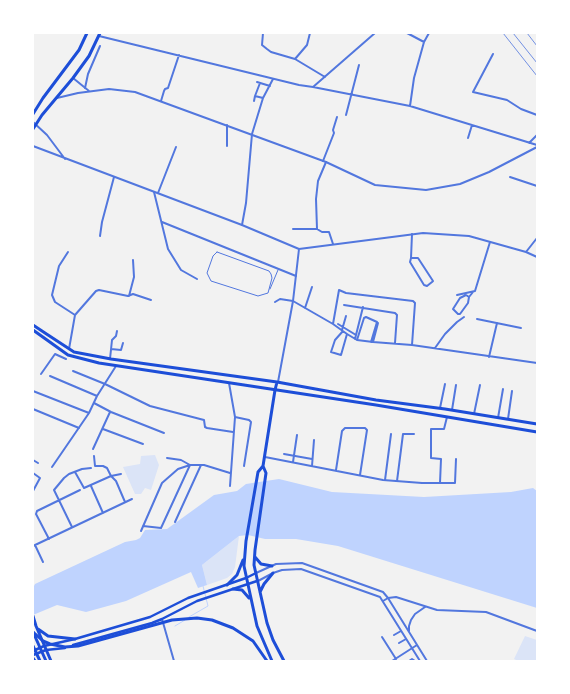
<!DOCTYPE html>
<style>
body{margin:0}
#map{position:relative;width:570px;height:694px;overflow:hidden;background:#f2f2f2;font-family:Cabin,sans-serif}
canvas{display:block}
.frame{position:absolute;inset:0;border:34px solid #fff;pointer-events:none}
</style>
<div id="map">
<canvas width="570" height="694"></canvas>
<div class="frame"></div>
</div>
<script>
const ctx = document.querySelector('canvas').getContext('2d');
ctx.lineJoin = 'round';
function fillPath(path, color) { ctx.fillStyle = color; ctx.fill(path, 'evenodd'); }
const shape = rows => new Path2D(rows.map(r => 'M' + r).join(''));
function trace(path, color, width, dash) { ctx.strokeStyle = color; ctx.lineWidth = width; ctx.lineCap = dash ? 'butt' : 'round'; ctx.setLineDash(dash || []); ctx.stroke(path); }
fillPath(shape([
 [155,455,159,465,151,490,145,488,141,494,135,494,123,467,140,464,141,456],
 [239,536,235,567,232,574,227,578,207,585,202,565],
 [525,636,537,640,537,661,518,661,514,659]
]), '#dbe4f7');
fillPath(shape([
 [279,479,332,492,424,497,511,492,533,488,537,491,537,608,338,546,296,539,265,539,248,535,239,536,202,565,207,585,198,588,191,572,126,601,86,612,57,605,33,615,33,588,35,584,125,542,136,540,140,538,145,530,167,529,214,495,237,491,246,484]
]), '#bfd3fe');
trace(shape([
 [189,617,208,606,203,586],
 [175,626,185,620]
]), '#bfd3fe', 1);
trace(shape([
 [217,252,269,271,271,274,272,278,268,293,258,296,211,281,207,273,213,256,217,252],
 [270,289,278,270]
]), '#5277de', 1);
trace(shape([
 [263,33,262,45,267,49,271,52,295,59,325,77],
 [407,33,424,42],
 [99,36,299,85,313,87,410,106,537,145],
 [493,54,473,92,507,100,521,109,537,115],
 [295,59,307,45,310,33],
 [257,82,270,86],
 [260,83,255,96,263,98],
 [313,87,375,33],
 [85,88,88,74,100,46],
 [161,101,164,91,165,89,168,88,179,55],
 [254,101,255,96],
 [410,106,414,78,424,42,429,33],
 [346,115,359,65],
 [468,138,472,125],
 [529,143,537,135],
 [227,146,227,125],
 [323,161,334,133,333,130,337,117],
 [326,162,318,181,316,199,317,229,322,232,329,232,333,244],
 [510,177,537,186],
 [154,192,168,249,181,270,197,279],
 [158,193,176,147],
 [162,222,296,276],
 [242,225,246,203,252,134,263,98,273,79],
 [293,229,317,229],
 [100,236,102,222,114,177],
 [68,252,59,266,52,295,55,302,75,315,69,349],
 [411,258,410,262,424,285,427,286,432,282,433,281,418,258,411,258,412,234],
 [457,295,475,291,490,242],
 [129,296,134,277,133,260],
 [469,297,466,295,460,298,453,309,458,314,460,314,468,303,469,297,473,292],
 [275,302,280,299,293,301,333,324,347,334,357,340,373,342,412,345,537,363],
 [344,305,395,313,397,315,395,343],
 [305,308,312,287],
 [75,315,96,291,99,290,128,296,133,294,151,300],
 [477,319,521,328],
 [333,324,339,290,346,293,413,301,415,303,412,345],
 [338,324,356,335],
 [342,330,346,316],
 [343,331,335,340,331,352,341,355,347,334],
 [355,339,363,307],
 [357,340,364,318,366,317,377,322,371,342],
 [373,342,378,323],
 [435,348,445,334,457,322,464,317],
 [111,349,121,350,123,343],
 [489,357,497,323],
 [110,359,112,340,116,336,117,331],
 [73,371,105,384,150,406,204,420,205,427,207,428,233,432],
 [41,374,55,354,66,359],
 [50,376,97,396],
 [229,383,235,417,230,486],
 [33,391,89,413],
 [94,403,111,412,164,433],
 [440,408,445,384],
 [33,409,79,428],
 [452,410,456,385],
 [474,414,480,385],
 [235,417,249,420,251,422,244,466],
 [498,418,503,389],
 [508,419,512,391],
 [103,429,143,444],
 [93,449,110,412],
 [284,454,312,459],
 [94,456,95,466,103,466,107,468,111,476,116,481,125,502],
 [265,457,383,480,422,483,455,483,456,459],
 [167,458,181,460,190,465,204,465,230,473],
 [33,460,38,463],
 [293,462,297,435],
 [312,466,314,440],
 [52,467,89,413,97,396,116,366],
 [336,470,342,431,345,428,365,428,367,430,360,475],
 [75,472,84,488,111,476,121,474],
 [33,473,40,478,33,491],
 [385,480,391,434],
 [397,481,403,434,414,434],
 [440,483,441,459,431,458,431,429,444,429,447,417],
 [91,486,103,513],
 [175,522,201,465],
 [143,526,161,528,190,465],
 [72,527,54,490,64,478,69,474,82,469,91,468],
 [141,531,162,483,178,469,190,465],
 [49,539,36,514,37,511,80,490],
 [35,545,43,562],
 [33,546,132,499],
 [383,601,388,598,396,597,437,610,486,612,537,631],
 [394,635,401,631],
 [382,637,396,659],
 [399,643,406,639],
 [409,661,412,659,415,661]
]), '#5277de', 2);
trace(shape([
 [73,78,89,91],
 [57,98,78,93,109,89,135,92,326,162,375,185,426,190,460,184,489,172,537,147],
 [33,122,47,135,65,159],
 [33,146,242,225,299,249,423,233,469,236,526,252,537,257],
 [526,252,537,238],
 [278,382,293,301,299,249],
 [256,573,276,564,302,563,383,592,388,598,427,661],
 [258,581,273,573,282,570,301,569,380,597,420,661],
 [162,619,174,661],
 [409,631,409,626,411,620,415,614,425,607],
 [392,661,417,645]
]), '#5277de', 2);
trace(shape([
 [73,645,152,623,162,619,197,601,257,581],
 [33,651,44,646,75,639,150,617,188,598,246,578,256,573],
 [33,655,46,650,65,648]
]), '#1d4ed8', 2.5);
trace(shape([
 [33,325,45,333,74,352,111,359,277,382,376,400,445,409,537,424],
 [33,330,68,355,99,363,376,405,537,432],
 [263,466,266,473,255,550,254,565,267,623,273,640,284,661],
 [255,557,261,564,272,566],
 [227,585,237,575,243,560],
 [233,589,242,590,249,598],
 [260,592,264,584,273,573],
 [33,632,43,641,50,644,65,647,78,646,172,620,197,618,212,620,233,628,253,641,267,661],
 [272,661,257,626,244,566,246,541,258,472,263,466,275,390,277,382]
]), '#1d4ed8', 3);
trace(shape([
 [33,114,43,98,79,50,87,33],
 [33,129,42,115,73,78,89,56,100,33],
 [33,616,36,626,51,661],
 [38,629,48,636,75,639],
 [33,632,46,661],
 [33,646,40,661],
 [33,658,35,661]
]), '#1d4ed8', 3);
trace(shape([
 [503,33,537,76],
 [513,33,537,63],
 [527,33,537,46]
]), '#7290e2', 1);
</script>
